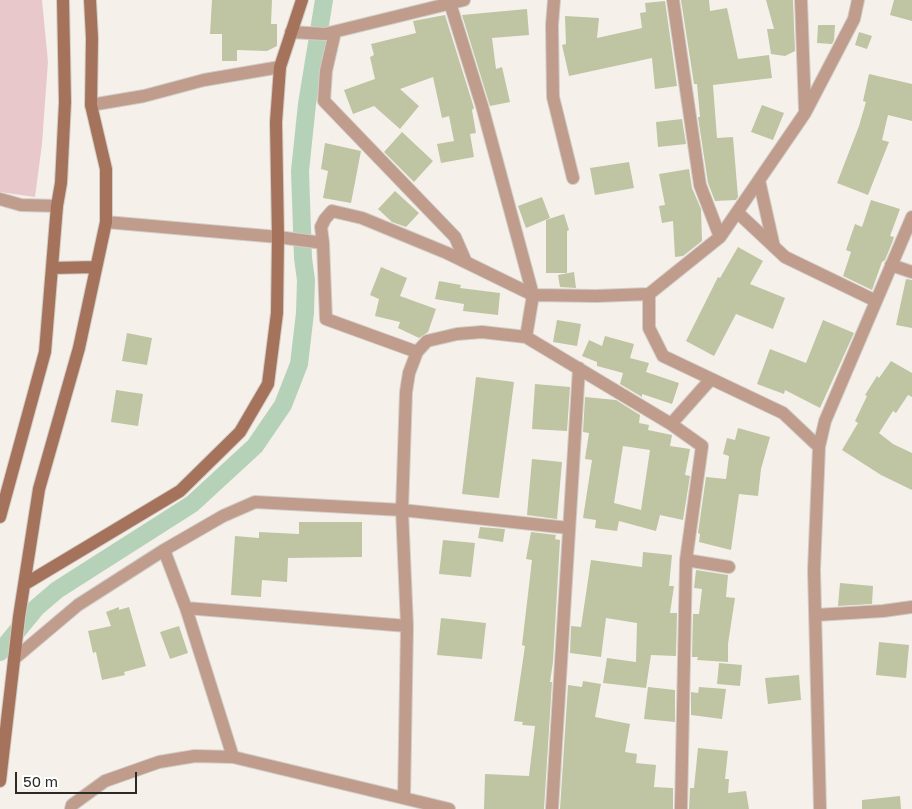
<!DOCTYPE html>
<style>
body{margin:0}
#map{position:relative;width:912px;height:809px;overflow:hidden;background:#f5f1ea;font-family:"Golos Text",sans-serif}
canvas{display:block}
.scale{position:absolute;left:15px;top:772px;width:122px;height:22px;box-sizing:border-box;border:2px solid #2b2a27;border-top:0;padding-left:6px;font-size:15px;line-height:18px;white-space:nowrap;color:#2b2a27;-webkit-text-stroke:4px #fefffe;paint-order:stroke}
</style>
<div id="map">
<canvas width="912" height="809"></canvas>
<div class="scale">50 m</div>
</div>
<script>
const ctx = document.querySelector('canvas').getContext('2d');
ctx.lineJoin = 'round';
function fillPath(path, color) { ctx.fillStyle = color; ctx.fill(path, 'evenodd'); }
const shape = rows => new Path2D(rows.map(r => 'M' + r).join(''));
function trace(path, color, width, dash) { ctx.strokeStyle = color; ctx.lineWidth = width; ctx.lineCap = dash ? 'butt' : 'round'; ctx.setLineDash(dash || []); ctx.stroke(path); }
fillPath(shape([
 [0,0,42,0,48,62,42,144,35,197,0,192]
]), '#e9c8cb');
trace(shape([
 [0,652,36,608,57,590,192,504,255,446,283,405,299,364,305,313,306,280,303,258,300,171,307,104,324,0]
]), '#b5d2b9', 18);
fillPath(shape([
 [212,0,272,0,271,24,277,24,277,46,267,51,237,50,237,61,222,61,222,34,210,34],
 [681,0,709,0,710,11,727,8,738,59,769,55,772,78,713,85,717,138,733,137,738,197,736,200,715,201,708,183,698,117,700,117,697,84,694,84],
 [766,0,793,0,795,51,785,56,771,54,767,29,774,29],
 [894,0,912,0,912,21,890,15],
 [665,1,677,86,655,89,652,58,569,76,562,45,566,44,565,16,599,18,597,38,642,28,640,13,646,12,645,3],
 [527,9,529,35,492,38,496,69,502,67,510,102,490,106,462,15],
 [445,15,474,108,472,110,476,133,470,134,474,157,441,163,437,144,454,141,449,116,442,118,433,77,400,89,419,106,400,129,374,106,353,114,344,90,375,79,370,57,374,55,371,44,416,33,413,21],
 [818,25,835,25,834,40,832,44,817,43],
 [859,32,872,36,867,49,855,45],
 [869,74,912,84,912,121,888,115,882,140,889,142,868,195,837,183,859,126,866,102,863,101],
 [762,105,784,113,773,140,751,132],
 [682,119,686,144,658,147,656,122],
 [402,132,433,161,414,182,384,152],
 [325,143,361,151,351,203,323,198,328,171,321,169],
 [629,162,634,188,595,195,590,168],
 [689,169,692,188,701,209,702,241,683,256,675,257,673,221,662,223,659,206,665,205,659,174],
 [395,191,419,213,406,227,392,222,378,209],
 [542,197,550,218,526,228,518,206],
 [871,200,900,209,890,236,894,237,892,243,885,260,882,262,872,290,843,276,851,252,846,250,855,224,862,227],
 [564,214,569,230,567,231,567,273,546,273,546,220],
 [738,247,763,261,750,284,785,298,773,329,736,314,714,356,686,341,718,277,720,278],
 [381,267,407,278,400,296,436,309,428,332,419,338,398,328,400,322,375,316,379,299,370,295],
 [574,272,576,288,560,287,558,275],
 [906,279,912,280,912,328,896,325],
 [439,281,461,285,460,288,500,293,498,315,463,311,464,304,435,299],
 [557,320,581,324,577,346,553,342],
 [823,320,854,333,820,408,785,390,784,394,757,384,770,349,806,363],
 [127,333,152,338,147,365,122,361],
 [605,336,634,344,630,358,649,363,646,372,679,383,672,404,642,394,642,397,620,384,623,373,597,366,597,362,582,356,589,340,602,346],
 [891,361,912,373,912,397,908,395,896,413,893,411,879,433,893,444,912,453,912,490,881,475,842,450,858,423,855,421,867,396,865,395,877,376,879,378],
 [476,377,514,382,499,498,462,494],
 [535,384,570,387,567,431,532,429],
 [116,390,143,394,138,426,111,422],
 [585,397,616,400,640,415,639,423,649,425,648,430,672,435,670,446,690,449,685,475,690,476,683,520,660,515,656,531,619,521,617,531,595,528,596,520,583,518,592,460,585,459,589,433,583,432],
 [623,446,650,450,641,510,614,503],
 [738,428,770,437,761,469,758,496,739,494,731,550,699,542,700,534,698,533,706,477,726,479,729,456,723,454,727,438,735,440],
 [532,459,562,462,557,519,527,515],
 [299,522,362,522,362,557,288,558,287,582,262,580,261,597,231,595,235,536,259,538,259,532,299,534],
 [480,527,505,529,503,542,478,538],
 [531,532,556,535,555,539,560,540,553,662,550,682,552,682,544,809,484,809,485,774,529,776,535,726,522,725,523,722,514,721,525,646,522,645,532,560,526,559],
 [443,540,475,543,471,577,439,574],
 [643,552,672,555,669,586,674,586,670,613,677,613,676,656,651,655,646,688,603,683,607,658,636,662,637,623,606,618,601,657,570,653,571,626,581,627,591,560,642,567],
 [696,570,728,575,726,597,735,598,728,644,728,662,697,660,698,657,692,657,693,614,699,614,702,589,694,588],
 [840,583,873,586,872,604,838,606],
 [119,607,119,610,129,607,146,666,124,672,125,675,102,680,96,652,93,653,88,631,111,626,106,612],
 [441,618,486,623,482,659,437,655],
 [179,626,188,653,170,659,160,632],
 [879,642,909,645,906,678,876,675],
 [719,663,742,665,740,686,717,684],
 [799,675,801,700,768,704,765,678],
 [583,681,601,684,595,717,630,724,625,752,637,754,636,763,656,765,654,787,673,788,673,809,560,809,568,685,582,687],
 [648,687,675,690,675,722,644,719],
 [699,687,726,689,722,719,691,715,691,692,698,693],
 [698,748,728,751,725,779,729,779,728,793,746,791,749,809,689,809,690,788,694,788],
 [900,796,901,809,862,809,862,800]
]), '#bfc4a3');
const street = shape([
 [554,0,552,25,553,97,573,178],
 [673,0,700,185,720,237],
 [801,0,805,110],
 [450,3,482,106,533,295,526,337],
 [291,32,325,34,464,0],
 [335,32,326,71,324,101,455,237,466,262],
 [91,105,144,96,204,80,280,67],
 [759,180,774,247],
 [0,199,21,205,57,206],
 [737,212,785,257,876,301],
 [106,222,278,237,323,243,321,227,325,219,332,211,362,218,447,253,533,295,596,296,649,294,720,237,805,113,854,19,858,0],
 [323,243,326,319,417,352],
 [891,265,912,272],
 [649,294,649,328,663,356,783,413,819,447,825,421,912,217],
 [671,424,711,379],
 [819,447,814,570,820,809],
 [164,550,186,608,233,757],
 [686,560,729,567],
 [186,608,407,626],
 [816,615,883,611,912,607],
 [14,659,78,605,164,550,223,516,255,502,402,510,406,392,409,373,417,352,427,341,457,334,482,332,526,337,671,424,702,446,686,560,681,809],
 [404,798,407,626,402,510,569,528],
 [71,809,72,805,105,781,159,762,195,756,233,757,449,809],
 [552,809,579,368]
]);
const secondary = shape([
 [52,268,96,267],
 [0,517,45,352,57,206,61,183,65,102,63,0],
 [25,584,180,491,240,432,268,384,277,313,278,237,276,122,280,67,302,0],
 [0,781,19,617,39,489,79,348,106,222,106,169,91,105,92,38,90,0]
]);
trace(street, '#d1cdc7', 14);
trace(secondary, '#d1cdc7', 14);
trace(street, '#bf9c8c', 12);
trace(secondary, '#a5735b', 12);
</script>
